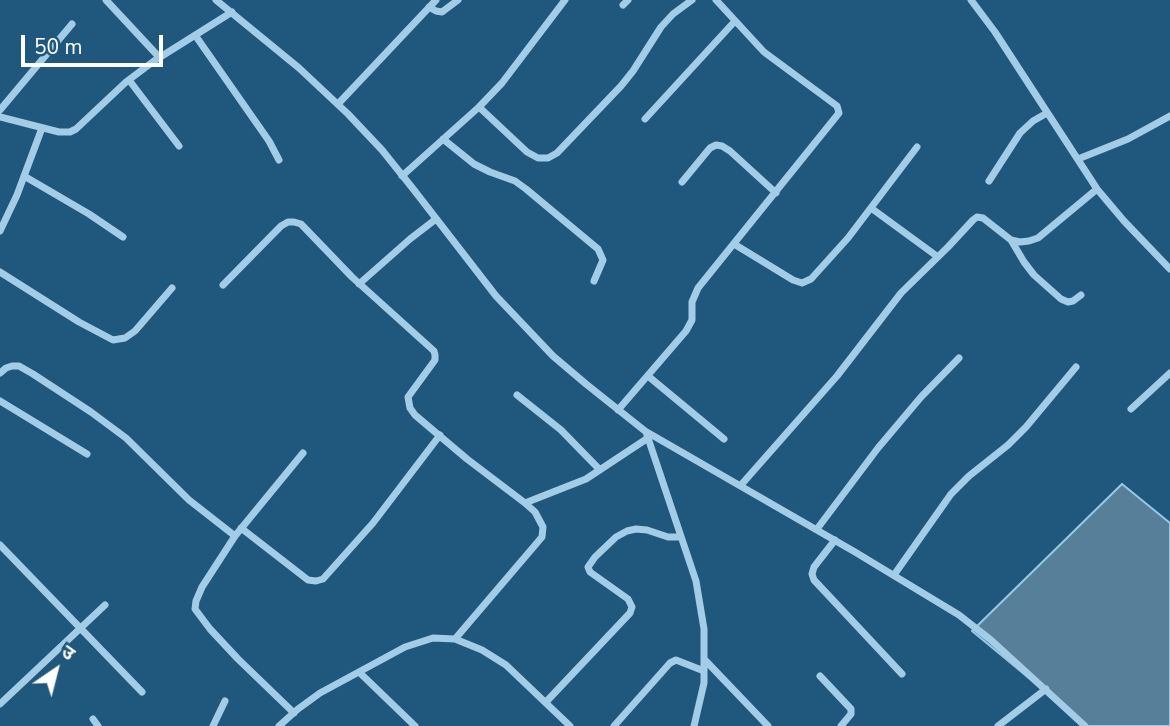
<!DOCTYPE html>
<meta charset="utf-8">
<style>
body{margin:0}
#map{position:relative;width:1170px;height:726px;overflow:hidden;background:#20577c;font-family:"Nunito Sans","Noto Sans Devanagari",sans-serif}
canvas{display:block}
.north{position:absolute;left:21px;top:635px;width:70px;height:70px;-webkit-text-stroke:5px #20577c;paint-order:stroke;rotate:35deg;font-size:19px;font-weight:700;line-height:28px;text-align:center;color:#fff}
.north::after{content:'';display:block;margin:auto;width:24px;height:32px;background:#fff;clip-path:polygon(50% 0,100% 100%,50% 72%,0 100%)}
.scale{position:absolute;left:21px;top:35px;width:142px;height:32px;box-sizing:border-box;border:4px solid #fff;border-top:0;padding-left:9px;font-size:21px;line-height:24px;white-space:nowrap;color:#fff;-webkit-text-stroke:5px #20577c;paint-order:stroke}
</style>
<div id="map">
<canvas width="1170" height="726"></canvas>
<div class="north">उ</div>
<div class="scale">50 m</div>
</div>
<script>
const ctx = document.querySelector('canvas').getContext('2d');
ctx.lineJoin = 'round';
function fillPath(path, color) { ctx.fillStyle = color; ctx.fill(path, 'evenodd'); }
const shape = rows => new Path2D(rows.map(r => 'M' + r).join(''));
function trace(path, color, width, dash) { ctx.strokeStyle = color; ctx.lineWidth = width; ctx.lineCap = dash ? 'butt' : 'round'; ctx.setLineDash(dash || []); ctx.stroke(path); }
const water = shape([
 [1122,484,1170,523,1170,726,1087,726,972,631,1122,484]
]);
fillPath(water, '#587f9a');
trace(water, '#97c9e7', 2);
trace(shape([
 [106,0,159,57],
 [216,0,299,68,348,114,382,150,414,190,496,296,553,356,586,384,645,431,855,552,959,615,991,640,1085,726],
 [971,0,995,32,1097,189,1124,221,1170,269],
 [623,5,628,0],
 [429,7,436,11,442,12,458,0],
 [195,35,269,141,279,160],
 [129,80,179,146],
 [338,104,436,0],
 [479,107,527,152,538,158,548,158,557,153,621,86,633,71,661,27,673,14,692,0],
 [0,110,72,24],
 [0,117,59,132,70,132,76,129,126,82,154,61,232,12],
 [645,119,735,21],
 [443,139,474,164,490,172,515,181,526,189,598,249,603,260,594,281],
 [1078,159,1128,139,1170,116],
 [24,176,89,214,123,237],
 [402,176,479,107,502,83,565,0],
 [989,181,1020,133,1033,121,1047,113],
 [682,182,710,148,716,145,722,146,730,151,776,193],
 [871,208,938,257],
 [0,231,17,195,42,128],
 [1011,240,1024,262,1034,275,1061,299,1068,302,1073,301,1081,295],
 [734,244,793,280,802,283,811,279,848,238,917,147],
 [0,272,79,322,113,340,125,338,135,331,172,288],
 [359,284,410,239,436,219],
 [223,285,281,226,288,222,294,222,301,224,352,277,434,351,435,355,435,360,408,397,410,408,415,415,467,459,525,503,535,512,543,527,542,537,455,639],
 [0,373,6,368,12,366,19,366,33,374,91,412,126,438,189,500,235,536],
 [648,376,724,439],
 [517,395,561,430,600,470],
 [0,401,87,454],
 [1131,409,1170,373],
 [618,410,686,331,692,320,692,302,698,288,839,113,837,106,764,52,716,0],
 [646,432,696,581,704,629,704,683,694,726],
 [741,485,837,376,901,293,948,247,973,220,977,217,983,218,1011,240,1020,242,1029,241,1038,238,1097,189],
 [525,503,586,479,648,438],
 [241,528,308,580,316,581,323,579,373,523,440,435],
 [817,529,878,448,921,397,959,358],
 [835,540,814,567,812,574,814,580,902,674],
 [0,545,142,692],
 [894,575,951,494,969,476,1008,445,1026,427,1076,367],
 [704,659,768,726],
 [359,672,415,726],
 [820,676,851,709,851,714,841,726],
 [546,702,630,613,632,607,628,599,590,572,588,567,595,557,616,537,627,531,636,529,647,530,668,537,681,537],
 [0,704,105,605],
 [294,713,238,659,210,629,195,609,196,601,202,587,235,536,303,453],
 [93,719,98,726],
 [213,726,225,701],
 [279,726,298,709,320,693,405,647,433,638,455,639,482,650,506,665,570,726],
 [614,726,670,663,676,660,704,671],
 [998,726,1046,689]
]), '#a3cce6', 7);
</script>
